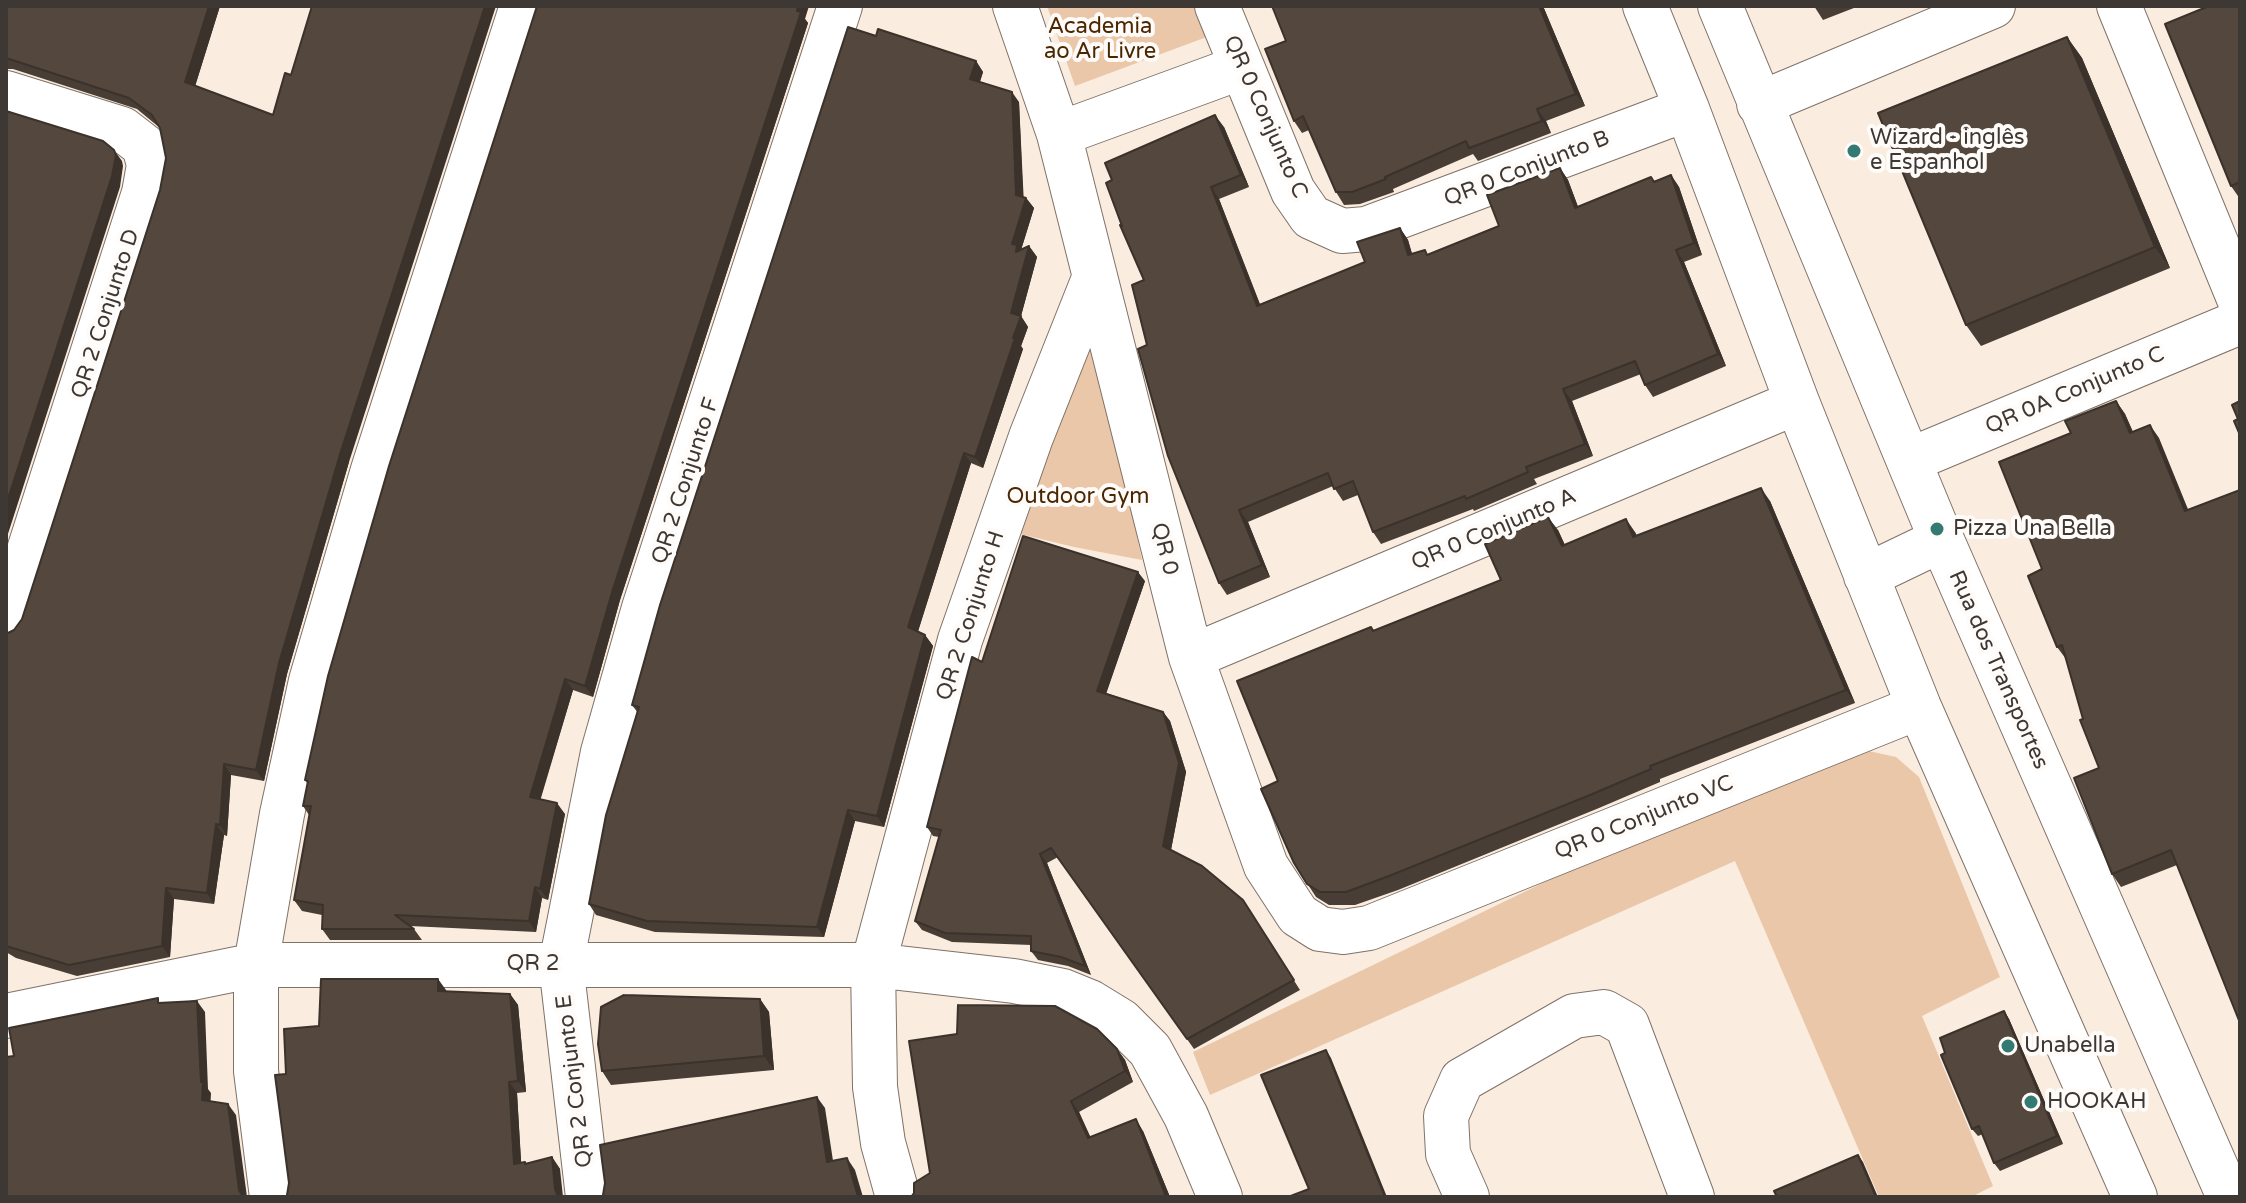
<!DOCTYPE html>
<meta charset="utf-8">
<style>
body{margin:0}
#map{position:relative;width:2246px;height:1203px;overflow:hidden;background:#faecdf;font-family:"Varela Round",sans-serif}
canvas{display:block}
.frame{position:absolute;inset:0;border:8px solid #3e3834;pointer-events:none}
</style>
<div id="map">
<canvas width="2246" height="1203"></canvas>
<div class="frame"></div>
</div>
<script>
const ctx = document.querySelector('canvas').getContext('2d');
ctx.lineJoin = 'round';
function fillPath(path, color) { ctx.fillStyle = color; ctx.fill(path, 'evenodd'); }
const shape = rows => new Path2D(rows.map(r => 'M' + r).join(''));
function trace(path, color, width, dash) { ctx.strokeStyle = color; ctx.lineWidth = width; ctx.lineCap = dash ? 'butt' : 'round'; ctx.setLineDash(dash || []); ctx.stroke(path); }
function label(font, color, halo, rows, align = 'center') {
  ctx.font = font + ' "Varela Round",sans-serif'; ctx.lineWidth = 8; ctx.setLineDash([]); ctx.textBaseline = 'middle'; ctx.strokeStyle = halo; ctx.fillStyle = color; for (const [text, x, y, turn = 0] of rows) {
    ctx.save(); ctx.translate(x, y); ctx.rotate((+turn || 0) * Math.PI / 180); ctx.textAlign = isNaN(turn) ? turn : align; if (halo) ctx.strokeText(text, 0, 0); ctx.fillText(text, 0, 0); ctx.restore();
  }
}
fillPath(shape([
 [1047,6,1202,6,1212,35,1075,86],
 [1091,321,1142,560,1074,547,1012,532],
 [1855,748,1896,757,1919,777,2000,977,1922,1016,1993,1186,1971,1197,1879,1197,1735,861,1210,1095,1193,1052,1700,807]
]), '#eac7a8');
const minor = shape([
 [1015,6,1059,134,1191,657,1266,866,1298,915,1320,929,1343,932,1369,928,1919,707],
 [1217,6,1293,191,1311,217,1342,231,1366,229,1687,109],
 [1645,6,1687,109,1797,402,1919,707,2135,1197],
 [1720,6,1937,529,2229,1197],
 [2119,6,2240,301],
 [6,93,122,129,144,146,149,165,144,193,6,622],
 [1759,104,1993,6],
 [1059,134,1242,67],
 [1910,460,2240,322],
 [1866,576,1941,540],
 [1191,657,1797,402],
 [6,1016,256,965,873,965,1014,981,1063,991,1090,1002,1121,1021,1150,1050,1186,1116,1220,1197],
 [272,1197,256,1071,256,965,282,814,311,681,373,470,522,6],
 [588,1197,561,964,603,752,644,608,840,6],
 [898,1197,883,1143,875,1087,873,965,960,640,1031,437,1095,276],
 [1467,1197,1448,1154,1446,1116,1462,1080,1574,1016,1604,1012,1627,1025,1692,1197]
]);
trace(minor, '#7f7268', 46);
trace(minor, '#fff', 44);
fillPath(shape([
 [6,6,220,6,195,86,349,462,287,674,264,781,231,775,227,836,224,835,214,904,174,899,170,957,77,976,16,958,6,952,6,634,14,630,22,619,160,190,166,158,160,128,137,109,13,69,6,69],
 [1272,6,1543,6,1585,106,1546,121,1551,133,1478,161,1473,154,1393,189,1394,192,1360,204,1344,205,1336,192,1309,130,1302,133,1294,121,1286,41],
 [1814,6,1859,6,1823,20],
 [2240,6,2240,199,2231,186],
 [805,19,808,23,620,600,593,697,573,690,540,799,565,814,548,900,542,898,536,932,410,926,414,929,422,940,330,940,322,929,322,915,302,911,294,900,309,815,303,806,308,784,305,780],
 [876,36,976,61,983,72,980,82,1019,102,1023,197,1026,198,1034,208,1021,250,1029,246,1037,257,1021,316,1028,327,1021,346,1023,349,983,468,971,463,918,631,925,635,933,646,884,827,855,821,824,937,655,932,596,915,589,904,638,713,632,705],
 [2067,37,2082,58,2170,268,1981,346,1966,325],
 [1224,127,1249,187,1219,199,1260,304,1365,262,1400,228,1408,240,1412,254,1428,255,1499,226,1560,168,1568,180,1578,207,1671,175,1679,187,1702,255,1684,262,1726,366,1653,397,1645,385,1641,374,1572,401,1593,456,1534,479,1537,484,1474,511,1473,509,1381,544,1373,532,1358,495,1343,501,1333,486,1248,522,1270,577,1227,595,1219,583,1147,345,1144,280,1122,226],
 [2116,401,2125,414,2133,432,2159,438,2177,865,2121,887,2112,874,2099,768,2066,659,2057,647,2042,569,2071,433],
 [1770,501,1855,703,1660,779,1660,782,1599,808,1398,890,1355,905,1329,905,1316,897,1294,863,1278,781,1371,627,1374,630,1501,580,1558,530,1565,545,1635,532,1637,536],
 [1145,581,1106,693,1163,712,1170,721,1186,772,1171,850,1243,900,1300,990,1194,1049,1058,857,1047,863,1091,975,1068,966,1038,960,1031,951,1031,945,952,942,922,930,915,921,939,837,933,836,927,827,982,662],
 [438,979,446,992,510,994,518,1005,526,1092,517,1093,521,1163,526,1164,552,1157,560,1169,287,1195,289,1183,286,1074,319,1026],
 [760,999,769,1012,774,1070,611,1085,602,1071],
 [2004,1011,2009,1019,2063,1144,2000,1171,1994,1163,1983,1134,1978,1136,1972,1129,1945,1053],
 [1117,1049,1125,1060,1133,1082,1079,1112,1090,1137,1143,1131,1170,1197,911,1197]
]), '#483e35');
fillPath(shape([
 [209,6,220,6,193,93,185,82],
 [485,6,496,6,349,462,287,674,264,781,256,770,279,663,341,451],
 [798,6,809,6,805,19,808,23,620,600,593,697,585,686,613,589],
 [1539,6,1543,6,1585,106,1576,94],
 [2067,37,2082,58,2170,268,2155,247],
 [976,61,983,72,977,90,970,79],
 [1012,92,1019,102,1024,205,1016,195],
 [1537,109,1546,121,1551,133,1542,121],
 [1215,115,1224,127,1249,187,1241,175],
 [114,150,122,161,123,166,120,187,6,540,6,505],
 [1560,168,1568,180,1583,220,1575,208],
 [1671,175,1679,187,1702,255,1694,243],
 [1211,187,1219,199,1265,318,1257,306],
 [1026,198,1034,208,1021,250,1023,262,1012,244],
 [1400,228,1408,240,1416,267,1408,255],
 [1029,246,1037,257,1021,316,1028,327,1021,346,1023,349,983,468,975,457],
 [1676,250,1684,262,1726,366,1718,354],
 [1563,389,1572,401,1593,456,1585,444],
 [2116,401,2125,414,2139,446,2130,433],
 [2150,425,2159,438,2194,524,2185,511],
 [964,453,971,463,916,638,908,627],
 [1761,488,1770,501,1855,703,1846,690],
 [1239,510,1248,522,1270,577,1262,565],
 [1548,517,1558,530,1571,559,1562,546],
 [1626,519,1635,532,1643,550,1633,537],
 [1138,572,1145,581,1104,700,1097,691],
 [925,635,933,646,884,827,877,816],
 [565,679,573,690,538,808,530,797],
 [1163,712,1170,721,1186,772,1170,855,1163,846],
 [224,764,231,775,227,836,220,825],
 [557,803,565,814,548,900,540,889],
 [848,810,855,821,824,937,817,927],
 [216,824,224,835,214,904,207,893],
 [1040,854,1047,863,1091,975,1085,966],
 [535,887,542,898,536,932,529,921],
 [166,888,174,899,170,957,162,946],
 [438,979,446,990,446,1003,438,991],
 [510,994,518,1005,526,1092,518,1081],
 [760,999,769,1012,774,1070,764,1056],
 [197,1001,205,1012,208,1089,211,1093,210,1112,202,1100],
 [2004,1011,2009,1019,2063,1144,2057,1136],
 [1117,1049,1125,1060,1133,1082,1125,1071],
 [1326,1050,1331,1058,1387,1197,1385,1197],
 [509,1082,517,1093,522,1176,514,1164],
 [817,1097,825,1108,835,1174,827,1162],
 [1071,1101,1079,1112,1096,1149,1088,1138],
 [228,1104,236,1115,247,1197,243,1197,239,1190],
 [1136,1119,1143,1131,1170,1197,1166,1197],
 [1858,1155,1863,1162,1878,1197,1876,1197],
 [552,1157,560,1169,563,1197,558,1197,555,1189],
 [847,1158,855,1170,863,1197,858,1197]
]), '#3b322b');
const building = shape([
 [6,6,209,6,185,82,273,115,285,73,291,75,312,6,485,6,341,451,279,663,256,770,224,764,220,825,216,824,207,893,166,888,162,946,69,965,6,946,6,634,14,630,22,619,160,190,166,158,160,128,152,115,129,98,6,58,6,6],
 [537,6,798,6,797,11,801,12,613,589,585,686,565,679,530,797,557,803,540,889,535,887,529,921,395,915,414,929,322,929,323,905,294,900,311,806,303,806,308,781,305,780,328,676,389,466,537,6],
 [1272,6,1539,6,1576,94,1537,109,1542,121,1469,148,1466,141,1385,177,1386,179,1352,192,1336,192,1303,116,1294,121,1265,49,1286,41,1272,6],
 [2209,6,2240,6,2240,182,2231,186,2165,24,2209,6],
 [848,27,876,36,878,29,976,61,970,79,1012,92,1016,195,1026,198,1012,244,1017,245,1016,252,1029,246,1011,313,1021,316,1013,338,1015,338,975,457,964,453,908,627,925,635,877,816,848,810,817,927,647,921,589,904,606,815,639,707,632,705,660,605,848,27],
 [2067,37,2155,247,1966,325,1878,113,2067,37],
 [6,111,103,141,114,150,116,155,112,176,6,505,6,111],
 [1215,115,1241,175,1211,187,1257,306,1365,262,1357,242,1400,228,1408,255,1425,250,1427,255,1499,226,1487,195,1560,168,1575,208,1651,177,1654,182,1671,175,1694,243,1676,250,1718,354,1645,385,1635,361,1563,389,1585,444,1526,467,1528,472,1466,499,1465,496,1373,532,1353,481,1334,489,1328,473,1239,510,1262,565,1219,583,1168,456,1138,349,1147,345,1132,285,1144,280,1120,225,1122,226,1106,183,1112,180,1105,163,1215,115],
 [2116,401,2130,433,2150,425,2185,511,2240,490,2240,1023,2171,850,2112,874,2074,778,2099,768,2080,720,2083,719,2062,645,2057,647,2028,576,2042,569,1999,462,2071,433,2065,421,2116,401],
 [2240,401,2240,435,2234,421,2238,419,2232,405,2240,401],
 [1761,488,1846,690,1650,766,1651,769,1590,795,1389,876,1346,892,1320,892,1307,884,1294,863,1261,789,1278,781,1237,681,1371,627,1373,631,1501,580,1485,544,1548,517,1562,546,1626,519,1633,537,1761,488],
 [1023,536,1138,572,1097,691,1163,712,1179,763,1163,846,1202,866,1243,900,1294,980,1187,1039,1051,848,1040,854,1085,966,1061,957,1031,951,1031,936,945,933,915,921,941,830,927,827,972,657,982,662,1023,536],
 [321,979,438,979,438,991,510,994,518,1081,509,1082,514,1164,525,1162,525,1164,552,1157,555,1189,558,1197,286,1197,287,1195,289,1183,275,1075,286,1074,284,1029,319,1026,321,979],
 [624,995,760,999,764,1056,602,1071,598,1044,601,1007,624,995],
 [158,998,158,1003,197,1001,201,1082,203,1081,202,1100,228,1104,239,1190,243,1197,6,1197,6,1057,14,1056,9,1028,158,998],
 [958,1005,1055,1006,1097,1029,1117,1049,1125,1071,1071,1101,1088,1138,1136,1119,1166,1197,911,1197,914,1193,914,1183,930,1173,909,1041,957,1034,958,1005],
 [2004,1011,2057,1136,1994,1163,1979,1126,1972,1129,1941,1055,1945,1053,1940,1038,2004,1011],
 [1326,1050,1385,1197,1288,1197,1309,1189,1261,1075,1326,1050],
 [817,1097,827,1162,847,1158,858,1197,602,1197,603,1195,605,1183,600,1145,817,1097],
 [1858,1155,1876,1197,1777,1197,1774,1191,1858,1155]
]);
fillPath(building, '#54483e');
trace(building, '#3b322b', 2);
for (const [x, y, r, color] of [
 [1854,151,8,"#337a73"],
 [1937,529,8,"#337a73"],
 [2008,1046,8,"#337a73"],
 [2031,1102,8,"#337a73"]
]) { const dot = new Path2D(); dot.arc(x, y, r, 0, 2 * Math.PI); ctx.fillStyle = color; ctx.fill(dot); trace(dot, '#fefbf9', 3); }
label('22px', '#4a2700', '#fefbf9', [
 ["Academia",1100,27],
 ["ao Ar Livre",1100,52],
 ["Outdoor Gym",1078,497]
]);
label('22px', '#3e3834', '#fefbf9', [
 ["QR 0 Conjunto C",1265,117,66],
 ["QR 0 Conjunto B",1527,169,-21],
 ["QR 2 Conjunto D",106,314,-72],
 ["QR 0A Conjunto C",2075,391,-23],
 ["QR 2 Conjunto F",686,481,-72],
 ["QR 0 Conjunto A",1494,530,-23],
 ["QR 0",1164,549,76],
 ["QR 2 Conjunto H",971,616,-72],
 ["Rua dos Transportes",1998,670,66],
 ["QR 0 Conjunto VC",1644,818,-22],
 ["QR 2",533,964],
 ["QR 2 Conjunto E",575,1081,-97]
]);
label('22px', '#3e3834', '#fefbf9', [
 ["Wizard - inglês",1870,138],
 ["e Espanhol",1870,163],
 ["Pizza Una Bella",1953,529],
 ["Unabella",2024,1046],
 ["HOOKAH",2047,1102]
], 'left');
</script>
